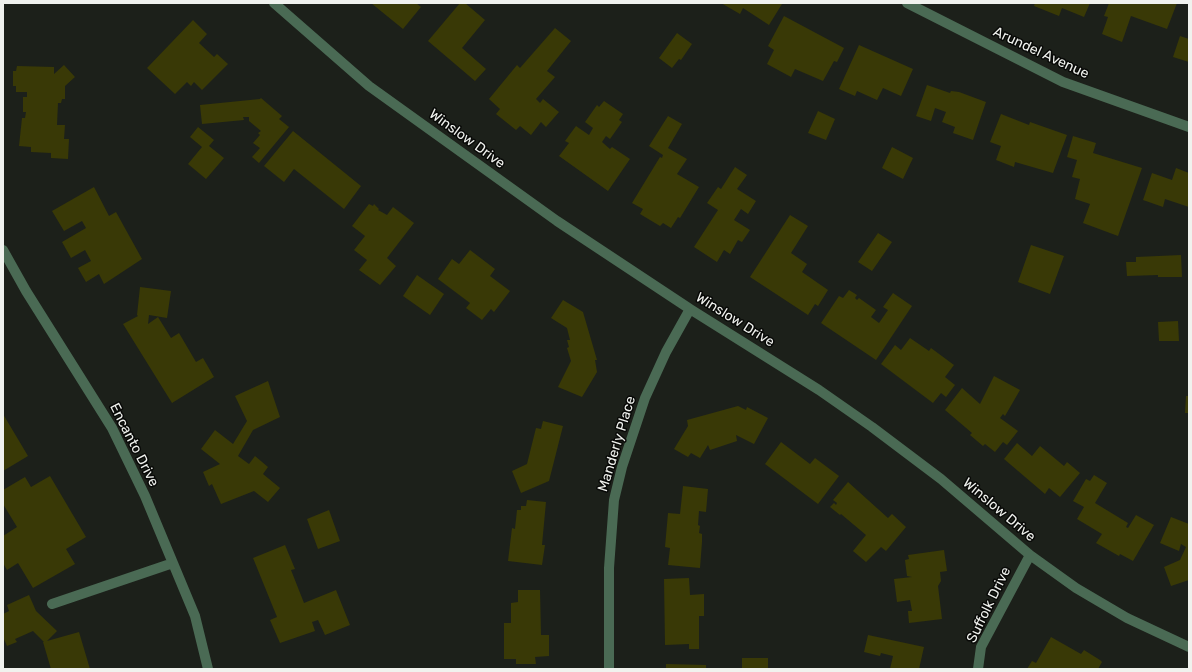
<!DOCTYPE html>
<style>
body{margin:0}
#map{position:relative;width:1192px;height:672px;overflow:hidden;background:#1c201a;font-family:Rubik,sans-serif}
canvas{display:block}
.frame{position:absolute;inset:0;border:4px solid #f0f2ee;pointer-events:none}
</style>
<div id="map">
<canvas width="1192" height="672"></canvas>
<div class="frame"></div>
</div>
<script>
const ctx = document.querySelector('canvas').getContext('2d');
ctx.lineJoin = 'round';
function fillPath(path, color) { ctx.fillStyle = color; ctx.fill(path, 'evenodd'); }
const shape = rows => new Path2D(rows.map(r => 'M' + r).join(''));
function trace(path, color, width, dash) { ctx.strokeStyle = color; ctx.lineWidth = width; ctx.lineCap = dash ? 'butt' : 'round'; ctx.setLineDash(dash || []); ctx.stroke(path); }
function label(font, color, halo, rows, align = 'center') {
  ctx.font = font + ' Rubik,sans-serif'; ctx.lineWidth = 3; ctx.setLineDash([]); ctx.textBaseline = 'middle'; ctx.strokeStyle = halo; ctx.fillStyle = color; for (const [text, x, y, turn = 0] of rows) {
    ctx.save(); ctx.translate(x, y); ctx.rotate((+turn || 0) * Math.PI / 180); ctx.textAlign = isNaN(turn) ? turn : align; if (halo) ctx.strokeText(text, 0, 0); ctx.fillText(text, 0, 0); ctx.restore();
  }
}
fillPath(shape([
 [371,3,416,3,421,7,403,29],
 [460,3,465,3,485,20,462,48,486,69,475,81,428,41],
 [721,3,780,3,782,4,769,25,743,8,740,14],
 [1035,3,1090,3,1084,17,1062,8,1059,16,1034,6],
 [1109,3,1177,3,1167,29,1131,16,1122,42,1102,34,1108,17,1104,16],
 [784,16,844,48,837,62,834,61,823,81,795,69,791,77,767,64,774,50,768,46],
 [193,20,207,34,199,43,214,57,217,54,228,64,202,90,194,82,191,86,187,82,175,94,147,68],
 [555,28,571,41,547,71,555,77,536,99,540,103,543,99,559,112,546,127,541,122,531,135,520,126,516,130,496,114,500,109,489,99,517,65,520,68],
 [677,33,692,44,681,60,679,59,672,68,659,58],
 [1180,36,1189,39,1189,62,1173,57],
 [859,45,913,69,901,96,883,88,877,100,857,91,855,96,839,89],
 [64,65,75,77,65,86,65,99,62,99,61,103,58,103,57,125,65,125,64,139,69,139,68,159,51,158,51,153,31,152,31,147,19,146,22,118,25,118,26,112,23,112,23,97,27,97,27,92,16,92,16,86,13,86,13,71,16,71,17,66,54,67,54,74],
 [927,85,950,93,951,91,959,92,986,102,973,140,953,133,955,127,942,122,946,112,935,108,931,121,916,116],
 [261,98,282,116,279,119,289,127,259,163,252,157,260,148,253,143,260,135,258,133,261,131,249,121,249,117,243,117,244,120,202,124,200,105,260,99],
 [604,101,623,114,619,120,622,122,610,139,606,136,602,142,610,149,612,147,630,159,608,191,559,156,569,143,565,141,576,126,589,135,593,128,585,122,597,105,599,107],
 [818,111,835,119,826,140,808,133],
 [1001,114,1029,125,1030,122,1067,135,1053,173,1015,162,1014,167,996,160,1001,146,990,142],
 [668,116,682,124,668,148,687,159,677,174,699,187,680,218,678,217,671,228,663,223,660,226,640,214,643,209,632,203,660,157,662,158,663,155,649,146],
 [198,127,214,140,209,146,224,158,206,179,188,164,202,147,190,137],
 [293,131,361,186,344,209,294,169,284,182,264,166],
 [1073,136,1096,143,1093,153,1142,168,1118,236,1083,223,1090,204,1075,199,1080,179,1072,177,1077,160,1067,157],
 [892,147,913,158,903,179,882,168],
 [735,167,747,175,737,189,756,201,748,214,741,209,734,220,750,230,742,242,738,240,730,254,724,250,717,262,694,247,718,210,707,203,718,187,721,189],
 [1176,168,1189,173,1189,207,1165,199,1163,207,1143,200,1152,173,1172,180],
 [94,187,109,216,116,212,142,259,104,284,99,274,86,282,78,268,91,261,85,250,71,258,62,242,86,228,82,221,64,231,52,211],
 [369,204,373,206,374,204,379,209,378,210,387,215,393,207,414,223,387,258,396,266,380,285,359,270,367,260,354,250,365,236,352,226],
 [790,215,808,226,791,253,807,264,802,272,828,290,818,306,815,304,808,315,750,277],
 [878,233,892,242,872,271,858,262],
 [1031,245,1064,256,1050,294,1018,282],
 [470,250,495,269,490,276,510,291,494,312,491,309,482,320,466,308,470,303,438,279,452,259,459,264],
 [1181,255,1182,277,1158,277,1158,275,1127,276,1126,262,1136,262,1136,257],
 [417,275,444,294,430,315,403,296],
 [140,287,171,291,167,318,149,315,148,324,158,317,171,338,179,333,196,362,203,358,214,377,172,403,123,324,138,316,137,315],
 [849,290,857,295,855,298,857,300,859,298,876,310,871,317,879,323,888,310,883,307,893,293,912,306,876,360,821,323,839,296,843,298],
 [563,300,583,312,597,360,595,360,597,372,582,397,558,387,571,361,567,348,569,347,567,340,570,340,567,328,551,318],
 [1178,321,1179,341,1159,341,1158,322],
 [910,338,929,351,931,348,954,365,945,377,955,385,946,397,941,393,933,403,881,364,895,345,901,350],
 [994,376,1020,390,1005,416,1003,414,1000,418,1018,431,1007,445,1003,442,995,452,985,444,983,446,970,435,972,433,945,410,962,388,980,404],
 [268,381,280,417,253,430,238,456,249,464,255,456,268,467,263,474,280,488,268,502,254,491,221,504,212,484,209,486,203,472,220,464,201,449,215,430,233,444,247,421,235,396],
 [1186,396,1189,396,1189,413,1185,413],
 [738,406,746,410,747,407,768,418,754,444,736,435,737,441,710,450,708,445,700,458,691,453,688,457,674,449,688,426,687,420],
 [3,414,28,456,3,471],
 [543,421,563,426,549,481,521,493,512,471,527,464,536,428,541,429],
 [781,442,810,464,815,458,839,476,818,504,765,464],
 [1017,443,1032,456,1040,446,1064,466,1067,462,1080,473,1060,497,1049,488,1045,494,1004,459],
 [1094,475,1107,483,1095,503,1128,523,1126,527,1128,528,1136,515,1154,525,1133,561,1120,554,1119,556,1096,543,1102,534,1077,519,1084,507,1073,501,1086,479,1090,481],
 [50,476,86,537,66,549,75,564,33,588,18,563,7,570,3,563,3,536,17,527,3,504,3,490,25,477,31,487],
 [848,482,888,518,892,514,906,527,886,551,881,547,866,562,853,551,866,535,841,514,840,515,830,507,834,503,836,505,837,503,833,500],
 [683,486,708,489,706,512,699,511,698,525,700,526,699,533,702,534,702,542,700,568,668,565,670,548,665,547,668,513,680,514],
 [527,500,546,502,542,545,545,545,542,565,508,561,512,528,515,529,517,510,521,510,521,506,526,506],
 [329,510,340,541,318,549,307,519],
 [1171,517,1189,524,1189,580,1171,586,1164,567,1180,560,1186,547,1181,544,1179,551,1160,543],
 [285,545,295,569,291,570,304,603,336,590,350,625,325,635,318,620,312,622,315,631,280,643,270,620,277,617,253,558],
 [944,550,947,571,940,572,941,581,938,586,942,619,909,623,908,611,912,611,910,600,897,602,894,579,912,577,907,576,905,560,909,559,908,555],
 [689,578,690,595,704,594,704,616,699,616,699,649,689,649,689,644,665,645,664,579],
 [518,590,540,590,541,635,549,635,549,656,535,657,536,664,516,664,516,659,504,659,504,623,511,623,511,603,518,602],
 [29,595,36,611,57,631,47,641,79,632,90,669,51,669,43,642,44,642,33,631,15,639,17,642,7,646,3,637,3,614,9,611,7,605],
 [868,635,924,647,919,669,890,669,893,656,881,653,880,656,864,652],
 [1051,637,1081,654,1084,650,1100,660,1102,662,1098,669,1027,669,1032,661,1036,663],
 [742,658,768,658,768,669,742,669],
 [666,664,706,665,706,669,666,669]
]), '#393906');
trace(shape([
 [274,3,369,86,557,221,690,309,819,390,872,427,941,479,1030,555,1076,588,1127,618,1189,647],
 [907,3,1063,82,1189,127],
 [3,250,26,291,112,428,145,496,195,616,208,669],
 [52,604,173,563],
 [609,669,609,568,614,500,622,467,645,398,666,352,690,309],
 [978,669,981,647,1030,555]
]), '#4a6a54', 10);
label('14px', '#f0f2ee', '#080907', [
 ["Arundel Avenue",1041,53,25],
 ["Winslow Drive",467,139,36],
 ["Winslow Drive",735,320,32],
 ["Manderly Place",617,444,-73],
 ["Encanto Drive",134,445,63],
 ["Winslow Drive",999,510,40],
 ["Suffolk Drive",989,605,-64]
]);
</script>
